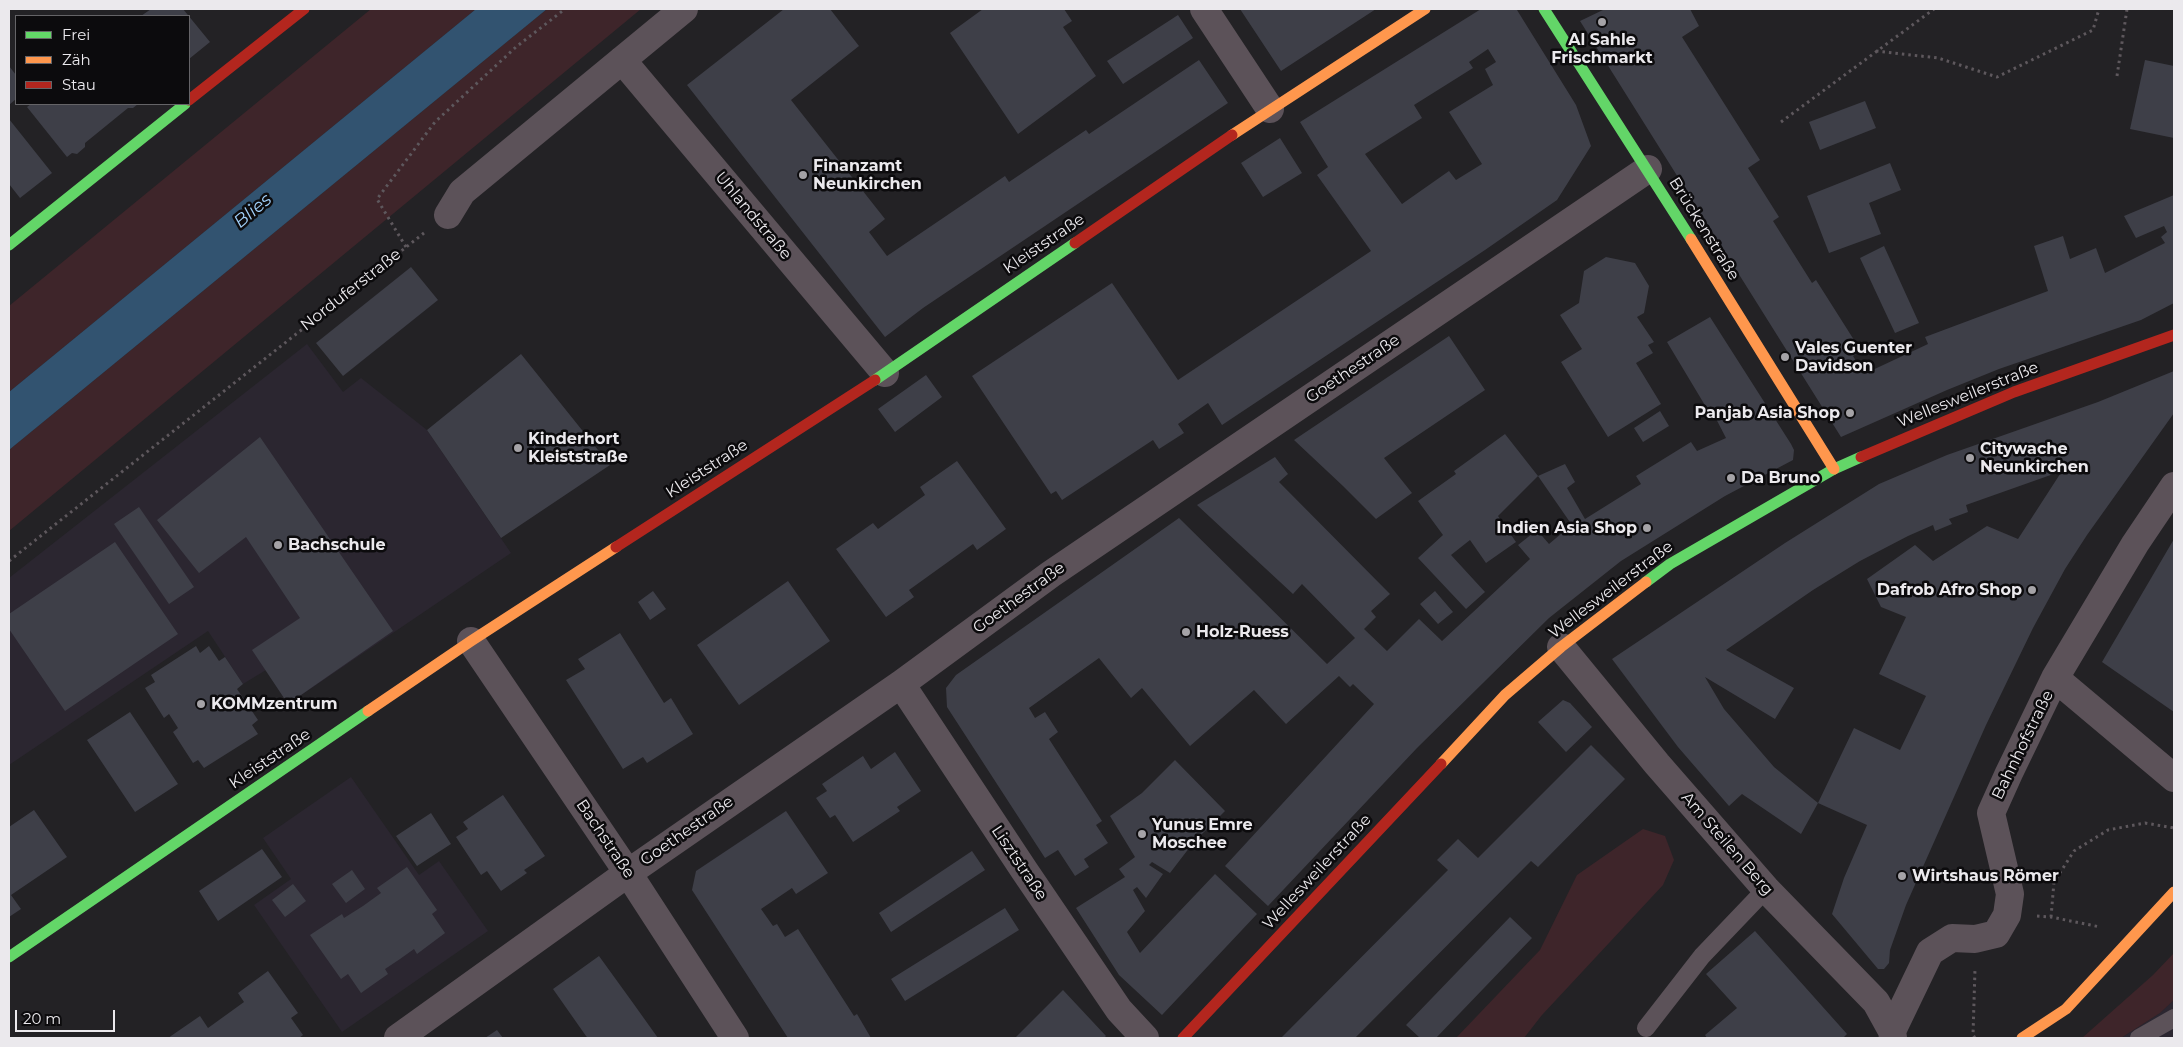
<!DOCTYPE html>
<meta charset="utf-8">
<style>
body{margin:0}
#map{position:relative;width:2183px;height:1047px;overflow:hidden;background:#232225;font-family:Montserrat,sans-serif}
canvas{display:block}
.frame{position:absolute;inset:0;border:10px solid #ebe9ed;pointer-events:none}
.legend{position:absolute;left:15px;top:15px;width:175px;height:90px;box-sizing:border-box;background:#0c0b0d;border:1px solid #656467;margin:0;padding:6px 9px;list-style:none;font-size:15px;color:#ebe9ed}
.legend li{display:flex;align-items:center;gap:10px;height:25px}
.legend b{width:25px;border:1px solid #656467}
.scale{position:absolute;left:15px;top:1010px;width:100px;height:22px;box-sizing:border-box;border:2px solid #ebe9ed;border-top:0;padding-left:6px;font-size:15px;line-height:18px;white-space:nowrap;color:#ebe9ed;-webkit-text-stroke:4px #0c0b0d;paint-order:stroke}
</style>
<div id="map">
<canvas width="2183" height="1047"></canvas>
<div class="frame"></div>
<ul class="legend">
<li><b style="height:6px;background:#63d668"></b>Frei</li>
<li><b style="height:6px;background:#ff974d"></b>Zäh</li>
<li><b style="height:6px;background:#b3261e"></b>Stau</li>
</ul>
<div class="scale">20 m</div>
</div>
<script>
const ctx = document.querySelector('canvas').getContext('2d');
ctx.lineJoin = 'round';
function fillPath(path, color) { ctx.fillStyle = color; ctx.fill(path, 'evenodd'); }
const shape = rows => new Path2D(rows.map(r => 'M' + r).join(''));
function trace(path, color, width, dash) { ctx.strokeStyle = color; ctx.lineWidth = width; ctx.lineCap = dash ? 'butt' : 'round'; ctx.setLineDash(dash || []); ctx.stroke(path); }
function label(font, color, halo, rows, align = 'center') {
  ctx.font = font + ' Montserrat,sans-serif'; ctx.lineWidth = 5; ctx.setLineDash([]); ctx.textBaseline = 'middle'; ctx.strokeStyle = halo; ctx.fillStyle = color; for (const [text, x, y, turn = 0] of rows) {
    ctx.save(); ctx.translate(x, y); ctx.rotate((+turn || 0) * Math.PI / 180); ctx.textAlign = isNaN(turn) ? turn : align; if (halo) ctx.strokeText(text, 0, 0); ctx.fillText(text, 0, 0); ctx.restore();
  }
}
fillPath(shape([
 [307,344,343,392,361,378,427,430,511,553,288,704,266,670,243,684,208,631,9,765,9,578],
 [351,777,419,875,439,861,488,931,342,1032,254,905,291,879,263,838],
 [2174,1000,2174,1038,2121,1038,2160,1013]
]), '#2b2630');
fillPath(shape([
 [371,9,476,9,9,392,9,306],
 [547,9,641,9,9,531,9,450],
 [1643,829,1665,836,1674,860,1663,885,1542,1015,1524,1038,1456,1038,1540,950,1577,875],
 [2174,953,2174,1000,2160,1013,2121,1038,2082,1038,2153,975]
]), '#3e252a');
fillPath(shape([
 [476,9,547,9,9,450,9,392]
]), '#325370');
fillPath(shape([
 [151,9,183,9,210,42,189,59,189,16,141,16],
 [784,9,830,9,859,46,791,100,885,219,869,232,887,256,1005,176,1009,182,1086,130,1089,134,1199,60,1228,103,923,308,885,337,687,85],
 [983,9,1064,9,1072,21,1063,27,1096,76,1018,134,950,33],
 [1240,9,1376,9,1281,71],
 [1481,9,1517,10,1576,105,1591,146,1557,200,1485,250,1222,425,1208,403,1178,424,1184,433,1159,449,1153,440,1062,500,1056,491,1051,494,972,376,1112,283,1178,380,1371,251,1317,175,1328,167,1300,122],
 [1488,49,1496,62,1485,69,1493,85,1449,112,1482,164,1456,180,1449,171,1402,204,1365,154,1422,118,1414,105,1473,68,1469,62],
 [1605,9,1690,9,1699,26,1682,37,1760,160,1748,168,1779,217,1773,221,1812,283,1816,280,1861,351,1853,356,1864,374,1928,344,1925,337,2048,291,2034,246,2063,236,2070,259,2096,248,2105,273,2165,243,2161,237,2167,232,2164,226,2136,238,2124,216,2174,195,2174,303,2141,320,1999,369,1947,390,1841,437,1580,21],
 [1178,15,1193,38,1123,84,1107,61],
 [2145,60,2174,66,2174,138,2130,129],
 [9,66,16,75,16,99,9,105],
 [1865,101,1876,128,1820,150,1809,122],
 [31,104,138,104,133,108,128,108,85,143,85,147,77,154,72,153,67,157,27,107],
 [9,119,52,173,20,198,9,184],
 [1280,138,1302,173,1263,197,1241,163],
 [1890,163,1901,190,1869,203,1881,234,1829,253,1807,196],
 [1884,246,1919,323,1895,333,1860,258],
 [1606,257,1635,263,1649,286,1644,313,1637,317,1654,342,1648,345,1653,353,1636,363,1661,404,1608,437,1561,362,1582,349,1560,315,1579,303,1584,271],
 [411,267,438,300,343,376,316,343],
 [1710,317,1791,444,1794,450,1793,460,1725,496,1621,561,1549,618,1417,748,1268,906,1225,866,1374,704,1353,684,1350,687,1339,676,1286,724,1254,690,1190,746,1142,688,1131,698,1099,658,1029,708,1035,718,1045,712,1058,732,1049,739,1102,821,1096,825,1108,843,1084,859,1089,867,1075,876,1058,850,1045,858,947,707,946,688,956,675,1179,518,1327,664,1355,638,1302,584,1293,594,1197,505,1275,457,1288,474,1279,482,1390,594,1371,611,1376,617,1364,629,1387,651,1419,619,1442,641,1530,559,1518,545,1537,530,1549,544,1568,528,1571,530,1574,528,1538,476,1565,464,1575,482,1567,488,1585,519,1641,484,1636,476,1691,442,1697,451,1726,438,1712,411,1709,412,1667,342],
 [1449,336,1485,390,1384,458,1412,493,1376,519,1343,486,1294,440],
 [521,354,610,465,501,538,427,430],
 [2174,371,2174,413,2087,535,2065,569,2033,628,1986,725,1906,905,1890,950,1889,963,1884,969,1878,969,1832,914,1844,878,1867,825,1818,803,1801,834,1742,794,1729,806,1678,747,1612,659,1785,543,1879,484,1947,455,2098,402],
 [2062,471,2018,539,1987,526,1933,561,1915,545,1867,579,1881,607,1906,617,1879,674,1926,696,1900,750,1854,728,1818,803,1774,767,1724,709,1705,677,1775,719,1794,688,1726,650,1813,590,1860,561,1908,536,1933,525,1935,531,1952,524,1949,519,1968,512,1966,505],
 [926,375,942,397,895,432,878,409],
 [1660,411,1669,426,1643,442,1634,428],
 [1505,434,1538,476,1498,516,1516,542,1486,563,1470,540,1451,555,1485,592,1466,609,1418,558,1443,535,1418,501,1456,474,1454,471],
 [260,437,393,631,288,704,252,650,300,618,246,537,199,573,157,520],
 [957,461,1006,529,977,550,973,544,909,590,914,597,886,617,836,549,873,523,878,529,925,495,920,487],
 [139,507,194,587,169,604,114,524],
 [2174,539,2174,712,2102,662],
 [115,542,178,634,65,711,9,629,9,614],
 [788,581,830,641,739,705,697,645],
 [653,591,666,609,650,620,638,602],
 [1435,591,1453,612,1438,624,1420,604],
 [620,633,664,703,671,698,693,734,647,763,643,757,623,769,566,680,585,669,578,659],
 [196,646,200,653,209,646,219,661,225,657,243,684,237,689,258,720,252,725,258,734,204,768,198,760,193,763,173,732,178,728,169,714,164,718,145,688,155,682,151,675],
 [1563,700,1570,703,1592,727,1566,752,1538,722],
 [130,712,178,784,135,812,87,740],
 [1591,745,1625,779,1538,867,1531,861,1355,1038,1281,1038,1448,870,1437,860,1458,839,1478,858],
 [895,752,921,791,897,807,900,811,853,842,835,815,830,818,816,798,827,791,822,784,863,756,871,769],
 [1175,760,1225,811,1193,843,1170,873,1152,862,1149,865,1163,874,1146,898,1137,887,1133,890,1145,911,1127,932,1140,953,1215,874,1257,914,1162,1015,1119,975,1076,908,1125,877,1119,869,1135,857,1110,816,1142,793],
 [503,795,545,856,524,870,527,873,501,891,487,871,481,875,456,837,468,829,463,822],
 [34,810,67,857,11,895,21,909,9,917,9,827],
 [786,811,828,873,796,894,792,888,761,909,773,926,777,924,785,937,798,929,854,1016,857,1014,871,1038,788,1038,692,890,696,871],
 [431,813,451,844,417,866,396,836],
 [262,849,282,877,218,921,199,891],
 [972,851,985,870,891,932,879,913],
 [407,867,437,910,432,914,445,933,417,954,414,949,400,959,385,969,388,974,361,993,348,974,341,979,310,935,342,914,344,918,363,906,381,893,377,888],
 [352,870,365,889,346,903,332,884],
 [293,884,306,901,285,917,272,900],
 [1005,908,1019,930,905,1001,891,979],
 [1510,917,1532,938,1436,1038,1420,1038,1406,1025],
 [1755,931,1847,1034,1843,1038,1707,1038,1705,1035,1737,1008,1706,974],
 [599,956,633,1003,658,1038,588,1038,586,1036,553,989],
 [268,971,298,1013,291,1018,303,1035,299,1038,168,1038,200,1016,208,1028,244,1002,238,993],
 [1063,990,1106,1036,1104,1038,1015,1038],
 [497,1030,503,1038,485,1038]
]), '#3e3f48');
trace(shape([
 [1876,51,1938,58,1997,77,2093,30,2099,9],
 [2117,76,2127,9],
 [1781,122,1934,9],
 [406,247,377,199,435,122,516,47,565,9],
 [9,561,424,233],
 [2037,916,2051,917,2100,927],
 [2051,917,2054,882,2074,851,2108,830,2145,823,2174,828],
 [1975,1038,1973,1035,1975,969]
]), '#5e585d', 3, [2.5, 4]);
trace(shape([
 [1646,1028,1702,956,1766,889],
 [2139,1038,2174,1018]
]), '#5c5259', 18);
trace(shape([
 [1204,9,1270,109],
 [622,60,885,373],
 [448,215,462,192,684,9],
 [471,641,628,873,735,1038],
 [1561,647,1657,764,1766,889,1876,1002,1892,1031,1893,1038],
 [2055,678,2174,778],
 [901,684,1024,870,1119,1010,1145,1038],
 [1892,1031,1930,952,1952,938,1975,939,1996,934,2007,915,2010,894,1991,813,2009,773,2055,678,2135,544,2174,486],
 [398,1038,628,873,901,684,1051,574,1648,169]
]), '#5c5259', 28);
trace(shape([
 [1544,9,1691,239],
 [9,245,185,104],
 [875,380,1075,243],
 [1646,582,1670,564,1834,469,1861,457],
 [9,957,368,711]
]), '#63d668', 11);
trace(shape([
 [1232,135,1425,9],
 [1691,239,1834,469],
 [368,711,471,641,616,547],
 [1441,764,1505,695,1561,647,1646,582],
 [2022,1038,2066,1009,2174,892]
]), '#ff974d', 11);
trace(shape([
 [189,100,304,9],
 [1075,243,1232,135],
 [1861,457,2014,392,2174,335],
 [616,547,875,380],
 [1183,1038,1441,764]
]), '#b3261e', 11);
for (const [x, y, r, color] of [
 [1602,22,5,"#a5a3a7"],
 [803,175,5,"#a5a3a7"],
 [1785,357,5,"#a5a3a7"],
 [1850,413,5,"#a5a3a7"],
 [518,448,5,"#a5a3a7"],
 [1970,458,5,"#a5a3a7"],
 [1731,478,5,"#a5a3a7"],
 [1647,528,5,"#a5a3a7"],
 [278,545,5,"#a5a3a7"],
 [2032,590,5,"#a5a3a7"],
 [1186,632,5,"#a5a3a7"],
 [201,704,5,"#a5a3a7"],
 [1142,834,5,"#a5a3a7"],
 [1902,876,5,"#a5a3a7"]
]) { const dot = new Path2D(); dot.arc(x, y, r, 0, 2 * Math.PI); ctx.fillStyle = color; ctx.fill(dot); trace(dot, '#0c0b0d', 2); }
label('bold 16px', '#ebe9ed', '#0c0b0d', [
 ["Al Sahle",1602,40,"center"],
 ["Frischmarkt",1602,58,"center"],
 ["Finanzamt",813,166],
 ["Neunkirchen",813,184],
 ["Vales Guenter",1795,348],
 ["Davidson",1795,366],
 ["Panjab Asia Shop",1840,413,"right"],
 ["Kinderhort",528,439],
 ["Kleiststraße",528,457],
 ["Citywache",1980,449],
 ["Neunkirchen",1980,467],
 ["Da Bruno",1741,478],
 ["Indien Asia Shop",1637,528,"right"],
 ["Bachschule",288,545],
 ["Dafrob Afro Shop",2022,590,"right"],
 ["Holz-Ruess",1196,632],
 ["KOMMzentrum",211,704],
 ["Yunus Emre",1152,825],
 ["Moschee",1152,843],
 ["Wirtshaus Römer",1912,876]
], 'left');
label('16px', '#ebe9ed', '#0c0b0d', [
 ["Uhlandstraße",753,216,50],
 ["Brückenstraße",1704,229,58],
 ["Kleiststraße",1044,244,-34],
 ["Norduferstraße",351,290,-38],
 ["Goethestraße",1353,369,-34],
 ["Wellesweilerstraße",1968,395,-22],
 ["Kleiststraße",707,469,-33],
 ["Wellesweilerstraße",1611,590,-37],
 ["Goethestraße",1019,598,-36],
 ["Bahnhofstraße",2023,745,-64],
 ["Kleiststraße",270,759,-34],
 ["Goethestraße",687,831,-35],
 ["Bachstraße",605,839,56],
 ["Am Steilen Berg",1727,844,49],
 ["Lisztstraße",1019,863,56],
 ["Wellesweilerstraße",1317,872,-47]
]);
label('italic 18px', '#a1d0fa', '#0c0b0d', [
 ["Blies",253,211,-40]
]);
</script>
